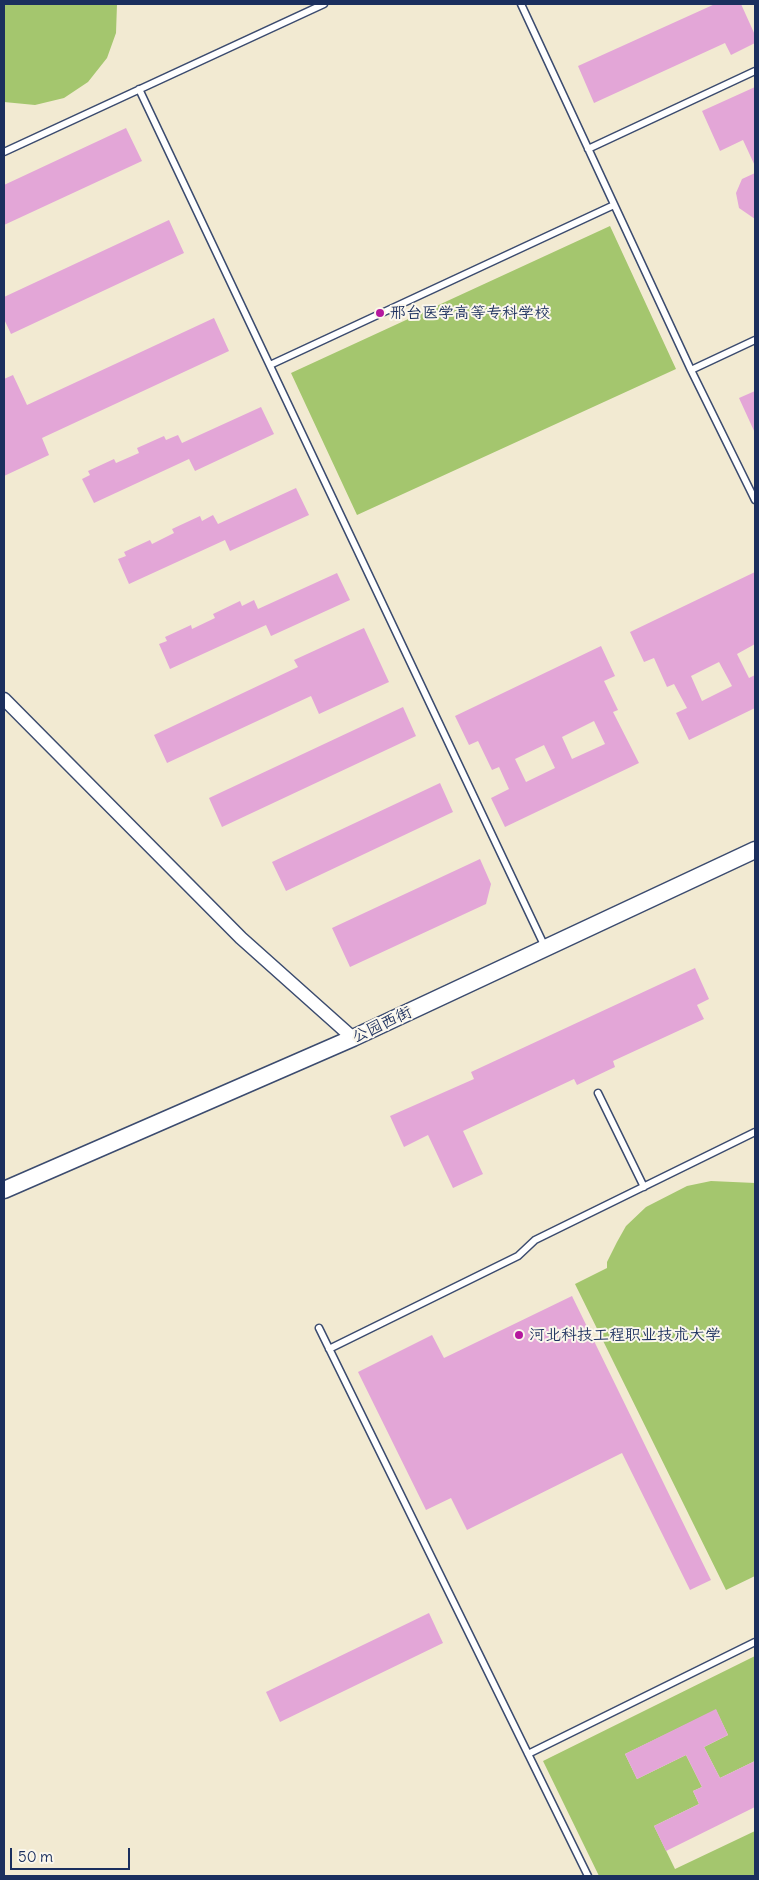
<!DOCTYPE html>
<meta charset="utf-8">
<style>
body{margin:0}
#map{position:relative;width:759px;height:1880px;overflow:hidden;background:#f2ead2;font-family:Delius,sans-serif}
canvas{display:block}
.frame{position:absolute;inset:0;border:5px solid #1b2f5e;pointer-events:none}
.scale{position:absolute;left:10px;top:1848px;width:120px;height:22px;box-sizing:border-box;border:2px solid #1b2f5e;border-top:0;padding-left:6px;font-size:15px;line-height:18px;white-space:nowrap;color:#1b2f5e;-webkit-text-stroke:4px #fbf7ec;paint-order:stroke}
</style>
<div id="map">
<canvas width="759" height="1880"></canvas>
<div class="frame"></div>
<div class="scale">50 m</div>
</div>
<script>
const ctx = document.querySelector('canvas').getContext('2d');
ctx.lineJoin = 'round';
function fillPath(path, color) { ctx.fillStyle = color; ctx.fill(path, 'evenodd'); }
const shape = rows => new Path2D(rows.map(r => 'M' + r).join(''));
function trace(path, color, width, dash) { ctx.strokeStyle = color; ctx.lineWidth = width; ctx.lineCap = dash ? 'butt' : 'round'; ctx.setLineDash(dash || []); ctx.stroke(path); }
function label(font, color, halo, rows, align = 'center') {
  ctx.font = font + ' Delius,"LXGW WenKai TC",sans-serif'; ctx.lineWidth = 4; ctx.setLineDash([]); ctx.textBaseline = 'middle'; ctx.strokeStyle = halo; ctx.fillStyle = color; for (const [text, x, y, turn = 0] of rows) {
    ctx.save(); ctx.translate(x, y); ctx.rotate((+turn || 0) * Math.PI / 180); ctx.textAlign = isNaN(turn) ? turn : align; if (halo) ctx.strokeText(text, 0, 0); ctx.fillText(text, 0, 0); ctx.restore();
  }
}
fillPath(shape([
 [4,4,117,4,116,33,107,58,88,82,64,98,35,105,4,102],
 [610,226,676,369,357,515,291,373],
 [711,1181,755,1183,755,1576,726,1590,575,1284,607,1268,607,1262,617,1242,626,1226,646,1207,687,1186],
 [755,1656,755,1761,720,1778,704,1747,728,1735,716,1710,625,1754,637,1779,686,1755,702,1787,693,1791,699,1804,654,1826,675,1869,755,1831,755,1876,599,1876,543,1761]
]), '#a4c66e');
fillPath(shape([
 [715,4,741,4,755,35,755,43,731,55,725,43,594,103,578,66],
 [755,87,755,166,743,140,720,151,702,111],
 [126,128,142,161,4,225,4,185],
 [755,173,755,219,739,208,736,193,742,179],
 [169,220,184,253,11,334,4,319,4,297],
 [214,318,229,351,42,438,49,455,4,476,4,379,13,375,27,405],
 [755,391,755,433,739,398],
 [261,407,274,434,195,471,189,459,94,503,82,479,90,475,88,471,114,459,116,463,139,453,137,448,164,436,166,440,178,435,182,443],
 [296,488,309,515,230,551,225,540,129,584,118,559,126,556,124,552,150,540,152,544,174,533,172,529,200,516,202,521,213,515,218,524],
 [755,572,755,644,737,654,749,678,755,675,755,708,689,740,676,713,687,708,674,684,667,687,654,658,644,662,630,632],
 [719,662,732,686,702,701,691,676],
 [337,573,350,600,271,636,266,625,170,669,159,644,167,641,165,637,191,625,192,629,215,618,213,614,240,601,242,606,254,600,258,609],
 [364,628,389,682,319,714,311,696,167,763,154,735,298,667,294,660],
 [601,646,615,676,604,681,618,710,613,712,639,763,505,827,491,798,509,789,499,767,492,770,478,741,469,745,455,716],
 [594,721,605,744,572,759,562,737],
 [544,745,555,768,526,782,515,759],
 [403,707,416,736,222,827,209,798],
 [440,783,453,812,286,891,272,862],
 [480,859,491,884,486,904,350,967,332,928],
 [695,968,709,999,697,1005,704,1019,613,1061,615,1067,577,1085,574,1079,463,1131,483,1174,453,1188,428,1135,404,1147,390,1116,474,1079,471,1072],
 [572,1296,711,1580,690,1590,622,1453,467,1530,451,1498,426,1510,358,1372,432,1335,444,1358],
 [429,1613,443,1643,280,1722,266,1692],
 [716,1709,728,1735,704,1747,720,1778,755,1761,755,1807,666,1851,654,1826,699,1804,693,1791,702,1787,686,1755,637,1779,625,1754]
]), '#e3a6d7');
const service = shape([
 [521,4,691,370,755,500],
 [139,89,545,947],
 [588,149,755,71],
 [4,152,324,4],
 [270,365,614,205],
 [691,370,755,340],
 [598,1093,644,1187],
 [319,1328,588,1876],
 [329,1349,518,1256,535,1240,755,1132],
 [528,1754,755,1642]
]);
const minor = shape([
 [4,699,241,938,353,1038]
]);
const tertiary = shape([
 [4,1190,353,1038,755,850]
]);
trace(service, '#3b4b6f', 9);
trace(minor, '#3b4b6f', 15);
trace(tertiary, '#3b4b6f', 19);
trace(service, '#fff', 6);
trace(minor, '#fff', 12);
trace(tertiary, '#fff', 16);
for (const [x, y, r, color] of [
 [380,313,5,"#b5179e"],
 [519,1335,5,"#b5179e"]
]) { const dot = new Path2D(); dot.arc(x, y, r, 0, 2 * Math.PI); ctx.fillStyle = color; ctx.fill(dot); trace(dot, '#fbf7ec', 2); }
label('16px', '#1b2f5e', '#fbf7ec', [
 ["邢台医学高等专科学校",390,313],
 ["河北科技工程职业技术大学",529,1335]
], 'left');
label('16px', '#1b2f5e', '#fbf7ec', [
 ["公园西街",382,1025,-25]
]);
</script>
